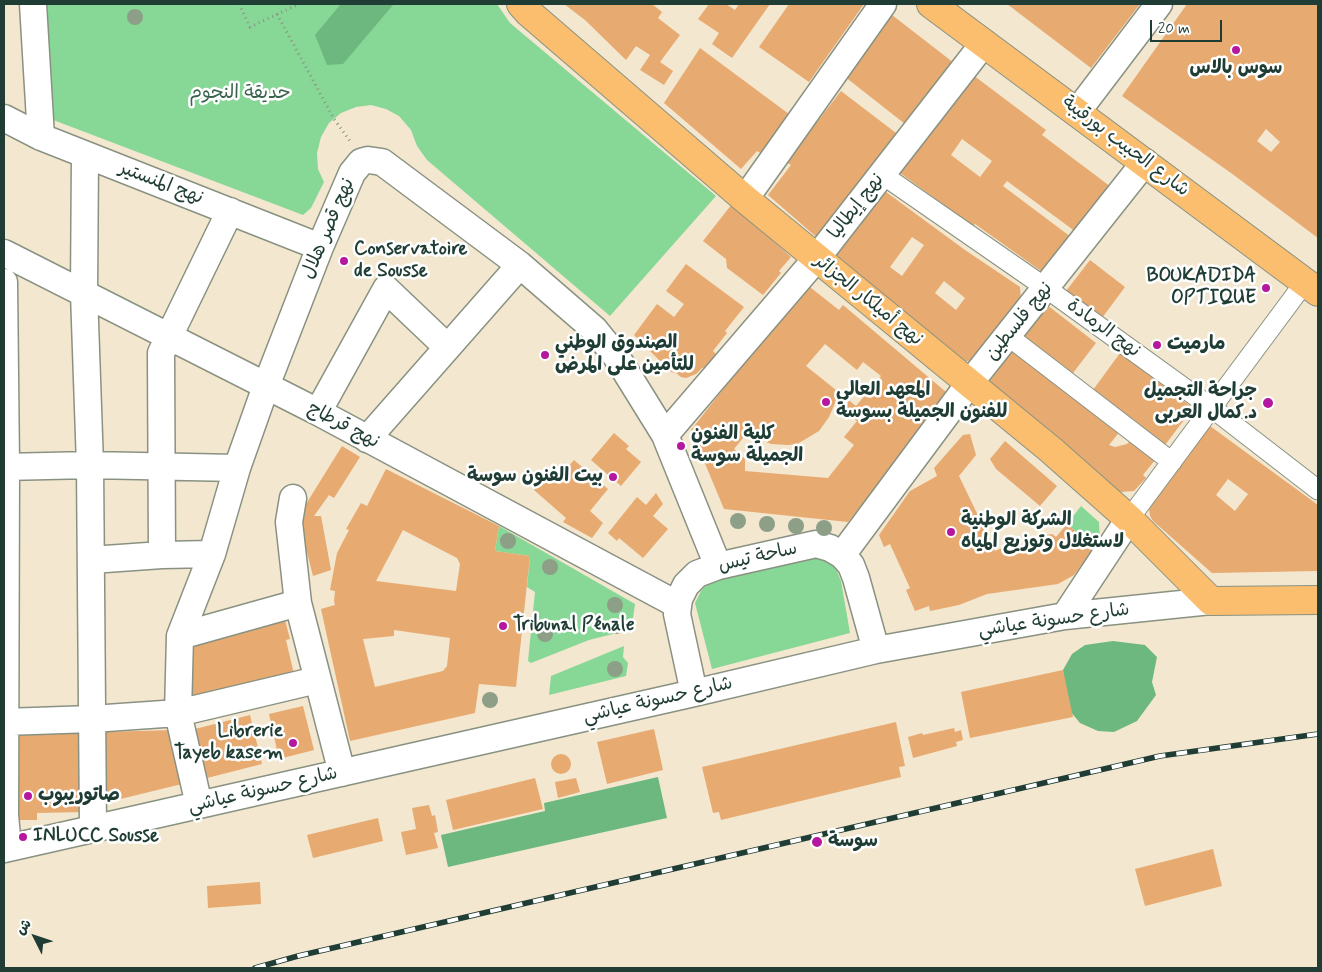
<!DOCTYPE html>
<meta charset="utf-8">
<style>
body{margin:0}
#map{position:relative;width:1322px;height:972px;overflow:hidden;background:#f3e7cf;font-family:Mynerve,"Playpen Sans Arabic",sans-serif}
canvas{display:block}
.frame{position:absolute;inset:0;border:5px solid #1f3d34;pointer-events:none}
.north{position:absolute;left:10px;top:912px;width:50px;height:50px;-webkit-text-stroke:4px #fff;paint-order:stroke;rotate:311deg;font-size:14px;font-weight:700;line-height:20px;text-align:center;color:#1f3d34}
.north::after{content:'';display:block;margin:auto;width:18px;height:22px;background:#1f3d34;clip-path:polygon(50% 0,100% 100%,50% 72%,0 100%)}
.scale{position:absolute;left:1150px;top:20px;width:72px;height:22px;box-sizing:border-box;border:2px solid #1f3d34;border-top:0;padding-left:6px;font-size:15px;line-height:18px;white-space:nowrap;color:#1f3d34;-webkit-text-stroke:4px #fff;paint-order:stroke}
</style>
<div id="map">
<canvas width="1322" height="972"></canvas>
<div class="frame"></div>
<div class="north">ش</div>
<div class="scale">20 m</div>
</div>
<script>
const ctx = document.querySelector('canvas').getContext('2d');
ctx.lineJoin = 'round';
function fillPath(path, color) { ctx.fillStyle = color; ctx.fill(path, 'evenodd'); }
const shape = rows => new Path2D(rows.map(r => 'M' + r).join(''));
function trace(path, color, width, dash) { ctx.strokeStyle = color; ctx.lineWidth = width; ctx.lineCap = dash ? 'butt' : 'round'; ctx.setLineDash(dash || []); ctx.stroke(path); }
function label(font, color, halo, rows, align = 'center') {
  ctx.font = font + ' Mynerve,"Playpen Sans Arabic",sans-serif'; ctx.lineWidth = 5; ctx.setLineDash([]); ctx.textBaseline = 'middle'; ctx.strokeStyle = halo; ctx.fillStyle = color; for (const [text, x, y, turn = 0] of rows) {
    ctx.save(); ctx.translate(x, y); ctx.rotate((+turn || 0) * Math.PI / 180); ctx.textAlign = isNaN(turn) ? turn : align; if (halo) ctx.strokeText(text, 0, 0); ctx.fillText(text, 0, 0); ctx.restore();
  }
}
fillPath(shape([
 [43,4,497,4,510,23,716,196,610,316,427,160,417,146,411,130,399,116,386,109,371,105,356,107,341,113,329,123,321,137,317,153,318,169,324,182,311,208,303,215,48,118],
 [1081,506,1099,522,1100,542,1095,548,1067,524],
 [499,526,635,604,633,618,626,625,625,631,589,640,531,663,528,661,535,592,527,587,530,556,495,551],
 [806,556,820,557,831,563,837,571,841,581,850,633,712,669,695,603,701,591,708,583,725,574],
 [624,646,623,657,628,663,626,676,549,695,551,676]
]), '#87d796');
fillPath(shape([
 [347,4,393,5,343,64,327,65,315,35,340,5],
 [1113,641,1145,645,1157,657,1152,682,1156,695,1137,721,1114,732,1098,731,1080,723,1070,711,1066,694,1063,670,1072,654,1085,645],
 [658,777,667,818,448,867,441,835,545,811,544,803]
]), '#6db87f');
fillPath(shape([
 [564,4,652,4,662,12,658,18,680,35,660,62,673,71,664,85,640,70,650,55,636,46,626,60,585,20],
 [709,4,726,4,735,10,739,4,770,4,732,58,712,44,719,33,698,19],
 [789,4,864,4,809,82,759,47],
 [1007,4,1140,4,1091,68],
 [1187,4,1318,4,1318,238,1231,173,1122,96],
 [1266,129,1280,142,1271,152,1257,141],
 [892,15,954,63,905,124,844,76],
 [700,48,793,117,765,156,757,151,741,169,664,103],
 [973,75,1046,130,1042,135,1115,190,1080,235,1007,181,1003,186,1075,240,1048,276,975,224,973,226,900,173],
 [962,139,992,161,980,177,951,155],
 [841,91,900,136,821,241,768,195,791,165,786,162],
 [886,192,965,250,1020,287,1021,301,972,360,963,362,874,289,836,255],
 [912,237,924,245,902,276,890,267],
 [944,281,965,298,956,310,935,293],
 [732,204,791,257,779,271,781,273,763,295,727,268,726,259,703,241],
 [1090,260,1125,287,1102,318,1066,291],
 [686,264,744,307,725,331,727,333,713,351,716,354,707,368,702,368,696,374,686,378,681,377,676,373,671,372,634,335,657,304,674,317,684,304,666,291],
 [806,284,839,310,843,305,946,392,932,411,936,415,848,522,724,509,691,430],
 [825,344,857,370,863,362,881,376,856,406,806,366],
 [835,403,857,421,844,437,854,445,828,478,745,471,745,459,734,449,747,433,756,438,771,444,788,445,797,444,804,440,819,431,829,417],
 [1047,305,1096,343,1073,373,1024,336],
 [1015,347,1121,430,1109,445,1115,447,1127,444,1133,438,1159,455,1143,475,1146,478,1134,491,1120,492,1057,436,989,382],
 [1120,353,1193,408,1165,445,1093,390],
 [1210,426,1318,505,1318,571,1212,573,1153,521,1150,516,1149,509,1152,503],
 [1228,479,1248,494,1235,511,1216,495],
 [614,433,629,446,626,449,641,462,621,486,591,460],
 [970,434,976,455,959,476,995,551,1002,548,1041,545,1040,536,1052,534,1056,537,1067,524,1095,548,1074,575,1058,584,987,594,959,605,930,611,929,606,915,611,906,590,910,588,890,544,884,547,879,535,910,491,937,476,934,468,963,435],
 [1005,441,1057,486,1040,506,996,469,990,459],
 [342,446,360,457,334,498,329,495,314,516,321,516,331,570,313,576,298,517],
 [574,460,608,489,590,511,603,523,592,538,563,522,566,518,534,490,548,474,556,480],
 [386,469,499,526,495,551,530,556,516,687,479,684,475,713,350,741,321,609,335,605,334,601,335,591,330,590,337,553,349,530,346,529,361,503,367,506],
 [403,530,457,558,460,564,456,591,376,581],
 [394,630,450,638,447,666,443,671,375,687,363,639,394,636],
 [656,493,663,504,653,516,668,529,643,558,619,538,617,541,608,533,637,497,646,505],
 [285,620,290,639,286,640,294,674,190,700,194,643],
 [1063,670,1073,717,970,738,961,692],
 [303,706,314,750,279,759,269,714],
 [250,715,262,764,207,778,195,729],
 [896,722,905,766,899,767,901,777,721,820,719,812,713,813,702,767],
 [954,728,955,732,961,730,963,740,956,742,957,746,913,758,908,737,922,733,923,735],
 [654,729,663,770,607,784,597,742],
 [173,730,186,783,104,803,103,732],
 [83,731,85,812,37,813,37,820,15,820,14,732],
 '551 764a10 10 0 1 1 20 0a10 10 0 1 1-20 0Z',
 [535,778,543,809,453,830,446,800],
 [576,778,580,792,558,798,555,782],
 [429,805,432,816,435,815,438,832,434,833,438,848,406,855,401,832,416,829,412,808],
 [378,818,383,841,313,858,307,835],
 [1213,849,1222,886,1145,906,1135,869],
 [260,882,261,904,208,908,207,886]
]), '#e7aa70');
const pedestrian = shape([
 [883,175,1046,288,1212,408,1318,490],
 [1008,336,1172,462],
 [1129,519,1305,282]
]);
const minor = shape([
 [33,4,41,137],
 [1077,112,1159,4],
 [4,118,41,137,320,247],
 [85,155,84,293,90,465,93,829],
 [745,199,883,4],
 [4,253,318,412,678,605],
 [4,282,6,467,5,815,8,847],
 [318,412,386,289,447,347],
 [665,435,816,259,984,43],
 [367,439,520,265],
 [4,467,90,465,237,468],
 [293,498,289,522,298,603,342,773],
 [162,555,161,353,230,211],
 [842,555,969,384,1145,162],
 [91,560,162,555,212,554],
 [1065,616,1129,519],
 [180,636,298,603],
 [694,693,677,614,679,599,686,585,697,574,718,566,816,544,830,548,842,555,851,565,856,578,876,650],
 [4,722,92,719,178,713,317,680],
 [199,805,178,713,180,636,212,554,237,468,266,386,320,247,352,173,361,162,368,160,382,162,520,265,594,329,616,356,665,435,718,566],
 [4,849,694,693,876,650,1065,616,1211,601]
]);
const primary = shape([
 [521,4,529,13,745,199,1051,450,1129,519,1211,601,1318,600],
 [931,4,1318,292]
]);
trace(pedestrian, '#899282', 21);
trace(minor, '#899282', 29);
trace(primary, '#899282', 30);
trace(shape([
 [239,4,250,27,299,4],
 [277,14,334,119,350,141]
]), '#899282', 3, [1, 4]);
trace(pedestrian, '#fff', 19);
trace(minor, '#fff', 26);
trace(primary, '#fabe6e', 28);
const rail = shape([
 [255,968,298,956,1160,756,1318,734]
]);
trace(rail, '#1f3d34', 5.5);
trace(rail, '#fff', 4, [11]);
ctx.fillStyle = '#8d9f87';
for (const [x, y] of [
 [135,17],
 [738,521],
 [767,524],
 [796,526],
 [824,528],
 [508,541],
 [550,567],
 [615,605],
 [616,626],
 [545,634],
 [615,669],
 [490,700]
]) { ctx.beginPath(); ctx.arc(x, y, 8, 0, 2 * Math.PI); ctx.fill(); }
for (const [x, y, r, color] of [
 [1236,50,5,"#b5179e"],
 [344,261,5,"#b5179e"],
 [1266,288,5,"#b5179e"],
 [1157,345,5,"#b5179e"],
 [545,355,5,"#b5179e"],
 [826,402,5,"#b5179e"],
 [1268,403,6,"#b5179e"],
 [681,446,5,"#b5179e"],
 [613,477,5,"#b5179e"],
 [951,532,5,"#b5179e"],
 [503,626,5,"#b5179e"],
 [293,743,5,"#b5179e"],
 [28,796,5,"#b5179e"],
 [23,837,5,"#b5179e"],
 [817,842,6,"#b5179e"]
]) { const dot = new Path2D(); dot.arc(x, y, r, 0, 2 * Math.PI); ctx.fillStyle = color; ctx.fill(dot); trace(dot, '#fff', 2); }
label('bold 19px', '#1f3d34', '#fff', [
 ["سوس بالاس",1236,69,"center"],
 ["Conservatoire",354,250],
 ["de Sousse",354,272],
 ["BOUKADIDA",1256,277,"right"],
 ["OPTIQUE",1256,299,"right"],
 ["الصندوق الوطني",555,344],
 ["للتأمين على المرض",555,366],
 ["مارميت",1167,345],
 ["المعهد العالي",836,391],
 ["للفنون الجميلة بسوسة",836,413],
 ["جراحة التجميل",1257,392,"right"],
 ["د.كمال العربى",1257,414,"right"],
 ["كلية الفنون",691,435],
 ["الجميلة سوسة",691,457],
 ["بيت الفنون سوسة",603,477,"right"],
 ["الشركة الوطنية",961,521],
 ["لاستغلال وتوزيع المياه",961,543],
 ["Tribunal Pénale",513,626],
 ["Librerie",283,732,"right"],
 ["Tayeb kasem",283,754,"right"],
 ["صاتوريبوب",38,796],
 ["INLUCC Sousse",33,837],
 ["سوسة",828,842]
], 'left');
label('19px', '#39644c', '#fff', [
 ["حديقة النجوم",240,94]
]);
label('19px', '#1f3d34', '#fff', [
 ["شارع الحبيب بورقيبة",1125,147,37],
 ["نهج المنستير",161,184,21],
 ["نهج إيطاليا",857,207,-52],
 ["نهج قصر هلال",329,229,-67],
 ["نهج أميلكار الجزائر",868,301,39],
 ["نهج فلسطين",1020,322,-51],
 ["نهج الرمادة",1103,329,36],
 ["نهج قرطاج",343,426,28],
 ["ساحة تيس",758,558,-13],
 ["شارع حسونة عياشي",1054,621,-8],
 ["شارع حسونة عياشي",658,701,-13],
 ["شارع حسونة عياشي",263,791,-13]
]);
</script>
